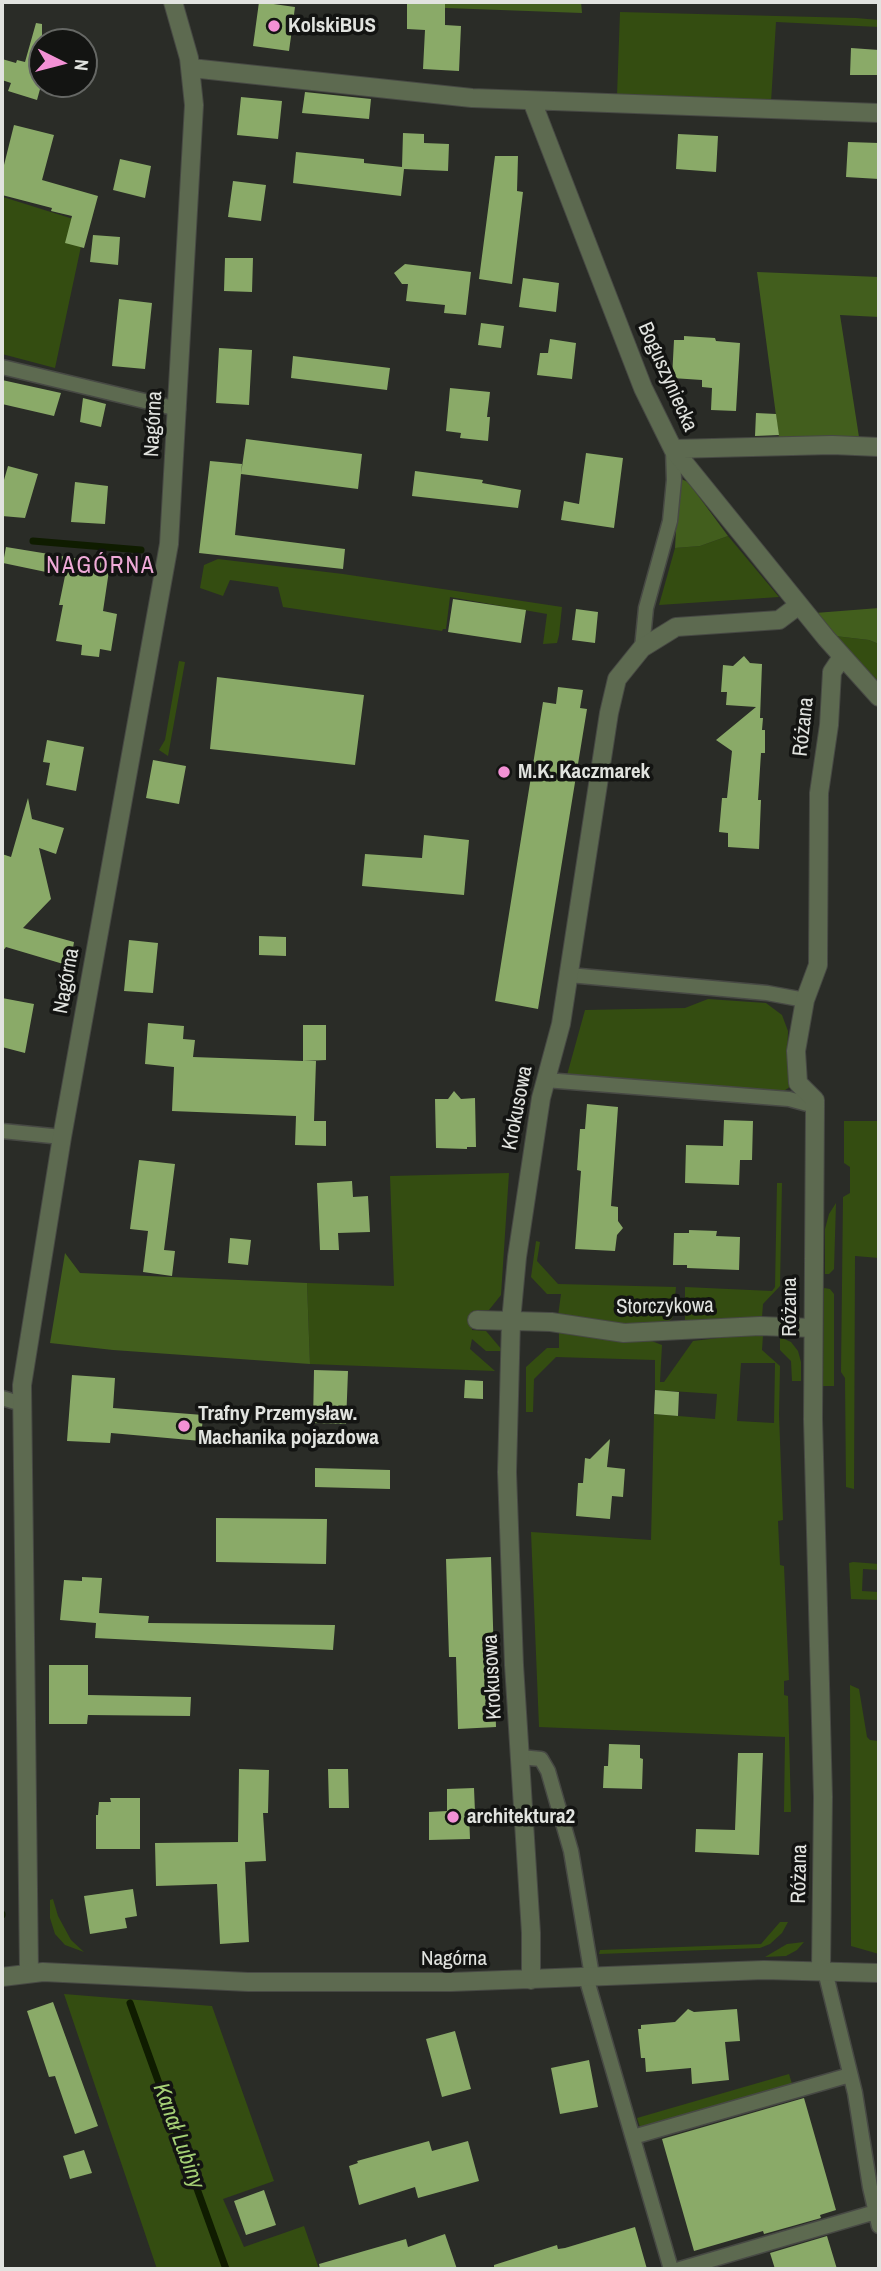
<!DOCTYPE html>
<meta charset="utf-8">
<style>
body{margin:0}
#map{position:relative;width:881px;height:2271px;overflow:hidden;background:#2a2c27;font-family:"Archivo Narrow",sans-serif}
canvas{display:block}
.frame{position:absolute;inset:0;border:4px solid #e1e3df;pointer-events:none}
.north{position:absolute;left:28px;top:28px;width:70px;height:70px;box-sizing:border-box;background:#131412;border:2px solid #656764;border-radius:50%;rotate:96deg;font-size:19px;font-weight:700;line-height:28px;text-align:center;color:#e1e3df}
.north::after{content:'';display:block;margin:auto;width:24px;height:32px;background:#f391d5;clip-path:polygon(50% 0,100% 100%,50% 72%,0 100%)}
</style>
<div id="map">
<canvas width="881" height="2271"></canvas>
<div class="frame"></div>
<div class="north">N</div>
</div>
<script>
const ctx = document.querySelector('canvas').getContext('2d');
ctx.lineJoin = 'round';
function fillPath(path, color) { ctx.fillStyle = color; ctx.fill(path, 'evenodd'); }
const shape = rows => new Path2D(rows.map(r => 'M' + r).join(''));
function trace(path, color, width, dash) { ctx.strokeStyle = color; ctx.lineWidth = width; ctx.lineCap = dash ? 'butt' : 'round'; ctx.setLineDash(dash || []); ctx.stroke(path); }
function label(font, color, halo, rows, align = 'center') {
  ctx.font = font + ' "Archivo Narrow",sans-serif'; ctx.lineWidth = 7; ctx.setLineDash([]); ctx.textBaseline = 'middle'; ctx.strokeStyle = halo; ctx.fillStyle = color; for (const [text, x, y, turn = 0] of rows) {
    ctx.save(); ctx.translate(x, y); ctx.rotate((+turn || 0) * Math.PI / 180); ctx.textAlign = isNaN(turn) ? turn : align; if (halo) ctx.strokeText(text, 0, 0); ctx.fillText(text, 0, 0); ctx.restore();
  }
}
fillPath(shape([
 [620,12,856,18,879,20,879,27,776,22,771,102,617,96],
 [3,197,86,223,55,368,2,354],
 [728,536,779,597,659,605,675,548,700,546],
 [218,559,343,574,562,607,559,635,557,643,543,644,547,614,450,597,446,629,443,629,442,631,283,607,278,587,230,580,223,596,200,588,204,565],
 [835,636,869,640,879,644,879,682],
 [179,661,185,662,168,756,159,750,165,740],
 [708,999,766,1003,782,1015,788,1031,787,1063,793,1085,782,1092,567,1075,585,1010,685,1008],
 [844,1121,879,1121,879,1258,855,1256,854,1489,846,1487,845,1378,841,1372,843,1197,850,1193,850,1167,844,1163],
 [509,1173,501,1295,489,1310,472,1311,472,1330,486,1331,503,1351,486,1351,472,1339,470,1349,495,1371,310,1364,307,1283,394,1286,390,1176],
 [777,1183,782,1183,780,1286,763,1304,762,1317,761,1319,685,1325,685,1287,772,1291,775,1287],
 [836,1203,834,1269,829,1274,825,1274,825,1229,829,1214],
 [536,1241,540,1242,537,1261,558,1284,676,1287,673,1317,665,1326,609,1325,558,1316,561,1294,547,1294,531,1277],
 [824,1288,830,1289,834,1294,834,1386,823,1386],
 [559,1330,571,1335,649,1340,662,1345,660,1382,664,1382,693,1341,760,1333,763,1335,762,1350,780,1366,779,1415,783,1520,778,1521,780,1565,784,1566,789,1680,784,1681,784,1695,788,1696,791,1812,784,1812,784,1810,785,1737,539,1727,531,1532,651,1540,654,1414,715,1419,717,1394,655,1390,655,1360,556,1357,534,1379,533,1412,526,1412,526,1367,547,1348,559,1348],
 [741,1363,775,1363,774,1423,737,1421],
 [780,1337,791,1342,798,1351,801,1362,801,1381,792,1381,791,1361,780,1350],
 [853,1562,879,1564,879,1570,863,1569,862,1591,879,1592,879,1600,851,1599,849,1563],
 [850,1685,859,1689,867,1737,870,1740,879,1741,879,1954,851,1946],
 [53,1899,58,1916,71,1940,84,1952,65,1945,55,1934,50,1918,50,1900],
 [780,1922,788,1922,782,1933,770,1944,760,1948,599,1954,600,1950,761,1944],
 [804,1942,797,1950,786,1956,765,1957,787,1944],
 [64,1994,212,2006,274,2181,223,2199,244,2247,304,2226,319,2269,157,2269],
 [789,2074,793,2087,641,2130,637,2118]
]), '#344d11');
fillPath(shape([
 [420,2,581,2,582,13,419,7],
 [757,272,879,277,879,317,840,315,859,437,779,438],
 [679,478,688,482,728,536,700,546,675,548],
 [879,608,879,644,869,640,835,636,815,613],
 [65,1253,80,1273,307,1283,310,1364,113,1350,50,1343]
]), '#425e1d');
trace(shape([
 [33,541,141,550],
 [2,1914,2,1915],
 [130,2003,226,2269]
]), '#0f1c00', 7);
fillPath(shape([
 [259,2,295,7,289,51,253,46],
 [407,2,445,2,445,25,461,26,459,71,423,69,425,30,407,29],
 [36,23,42,24,42,82,37,100,8,91,11,83,2,80,2,59,16,63,17,60,25,62],
 [851,48,879,50,879,75,850,75],
 [305,92,371,99,369,119,302,113],
 [241,97,282,101,278,139,237,135],
 [14,125,54,135,42,180,98,196,84,248,65,243,72,216,51,211,52,208,2,195,2,173],
 [403,133,424,134,424,143,449,144,448,171,404,169,401,196,293,183,296,152,364,159,364,163,402,167],
 [678,134,718,136,716,172,676,169],
 [848,142,879,143,879,179,846,177],
 [495,156,518,156,517,191,523,192,512,284,479,279],
 [120,159,151,166,145,198,113,190],
 [233,181,266,185,261,221,228,217],
 [93,235,120,237,118,265,90,262],
 [225,258,253,258,252,292,224,291],
 [405,264,471,272,466,315,444,313,445,305,406,301,408,284,402,284,394,273],
 [523,278,559,283,556,312,519,307],
 [119,299,152,303,145,369,112,366],
 [481,323,504,326,501,348,478,345],
 [684,336,715,338,716,341,740,343,736,411,711,410,712,388,702,387,702,380,672,378,674,340,684,340],
 [550,339,576,343,572,379,537,375,540,353,548,353],
 [219,348,252,350,249,405,216,403],
 [293,356,390,368,387,390,291,378],
 [2,380,61,393,54,416,2,404],
 [450,388,490,392,487,417,490,417,488,441,460,438,461,433,446,431],
 [83,398,106,404,101,427,80,422],
 [756,413,776,414,779,435,755,436],
 [246,439,362,454,358,489,241,474,235,535,345,549,343,569,199,553,210,461,242,464,241,474],
 [586,453,623,458,614,528,561,520,564,501,579,504],
 [8,466,38,474,25,518,2,516,2,487],
 [415,471,483,480,482,483,521,490,518,508,412,496],
 [75,482,108,486,105,524,71,522],
 [6,547,110,564,103,611,117,614,111,651,100,649,99,657,81,655,82,645,56,641,63,605,59,605,65,576,3,563],
 [453,599,526,610,521,643,448,632],
 [576,609,598,612,595,643,572,640],
 [744,656,750,663,762,664,760,718,763,718,762,730,765,730,765,753,761,753,758,800,761,800,759,849,728,847,728,833,719,832,722,798,727,798,732,751,716,740,756,707,726,705,727,692,721,692,723,665,733,666],
 [217,677,364,695,355,765,210,749],
 [558,687,583,690,580,708,587,709,538,1009,495,1001,543,702,556,704],
 [47,740,84,747,76,791,46,785,50,763,43,762],
 [153,760,186,766,179,804,146,798],
 [28,798,32,819,64,828,56,854,39,848,51,899,23,928,74,942,70,966,6,947,2,952,2,854,11,857],
 [424,835,469,840,464,895,362,886,365,854,422,858],
 [259,936,286,937,286,956,259,955],
 [129,940,158,943,153,993,124,991],
 [2,998,34,1004,25,1053,2,1047],
 [148,1023,184,1026,183,1039,195,1040,193,1057,303,1061,303,1025,326,1025,326,1060,303,1061,316,1061,314,1121,326,1121,326,1146,295,1145,296,1116,172,1111,174,1067,145,1064],
 [454,1091,461,1099,475,1098,476,1147,467,1147,467,1149,436,1148,435,1099,448,1099],
 [587,1104,618,1107,611,1206,618,1207,618,1221,623,1228,617,1235,615,1251,575,1249,581,1171,577,1170,580,1129,585,1129],
 [724,1120,753,1121,752,1160,740,1160,739,1185,685,1183,686,1145,723,1146],
 [139,1160,175,1164,164,1250,175,1251,172,1276,143,1272,148,1231,130,1229],
 [352,1181,353,1197,368,1196,370,1232,338,1233,339,1250,320,1250,317,1183],
 [689,1230,717,1231,716,1236,740,1237,739,1270,687,1268,687,1265,673,1265,674,1233,689,1233],
 [230,1238,251,1240,248,1265,228,1263],
 [314,1370,348,1371,346,1424,313,1423],
 [72,1375,115,1378,113,1408,203,1415,201,1441,111,1433,110,1443,67,1441],
 [465,1380,483,1381,483,1399,464,1398],
 [655,1390,679,1392,678,1416,654,1414],
 [610,1439,607,1467,625,1469,623,1497,612,1496,610,1519,576,1516,578,1483,583,1483,585,1458,590,1459],
 [315,1468,390,1470,390,1489,315,1487],
 [216,1518,327,1519,326,1564,216,1562],
 [491,1557,496,1727,458,1729,456,1657,449,1657,446,1559],
 [82,1577,102,1578,99,1613,149,1616,148,1623,335,1625,333,1650,95,1638,96,1623,60,1620,64,1580,82,1581],
 [49,1665,88,1665,88,1695,191,1697,190,1716,88,1715,87,1724,49,1724],
 [609,1744,640,1745,640,1758,643,1759,642,1789,603,1788,604,1766,608,1766],
 [738,1753,763,1753,759,1855,695,1852,696,1829,735,1830],
 [239,1769,269,1770,268,1813,263,1813,266,1861,245,1862,249,1942,220,1944,217,1884,156,1886,155,1843,238,1842],
 [328,1769,348,1769,349,1808,329,1808],
 [474,1788,475,1812,469,1812,470,1839,429,1840,429,1812,447,1811,447,1789],
 [110,1798,140,1798,140,1849,96,1849,96,1815,98,1815,99,1802,111,1802],
 [133,1889,137,1916,125,1918,127,1928,90,1934,84,1896],
 [53,2002,98,2126,75,2134,55,2076,49,2077,27,2011],
 [688,2009,694,2012,737,2009,740,2041,725,2042,729,2080,692,2084,691,2068,646,2072,645,2058,641,2058,638,2029,641,2029,641,2025,675,2022],
 [455,2031,471,2089,442,2097,426,2039],
 [589,2060,598,2107,560,2114,551,2068],
 [804,2098,836,2210,820,2215,821,2218,764,2234,763,2231,694,2251,662,2139],
 [429,2141,432,2151,468,2141,479,2181,418,2198,415,2187,359,2205,349,2166,358,2163,357,2161],
 [84,2150,92,2173,70,2179,63,2156],
 [264,2190,276,2225,246,2235,234,2201],
 [635,2227,647,2269,494,2269,494,2265,557,2245,558,2249,565,2248],
 [445,2234,457,2269,320,2269,319,2264,406,2239,408,2247],
 [827,2236,837,2269,775,2269,770,2253]
]), '#8aaa68');
const service = shape([
 [2,367,178,409],
 [642,648,646,608,670,521,674,480,673,449],
 [569,975,767,993,805,1000],
 [545,1080,789,1099,815,1106],
 [2,1131,62,1137],
 [2,1398,22,1404],
 [520,1757,541,1759,548,1771,571,1851,592,1976],
 [825,1971,855,2093,870,2187,879,2226],
 [586,1977,671,2269],
 [633,2137,850,2075],
 [680,2269,879,2211]
]);
const minor = shape([
 [191,68,472,98,879,113],
 [532,101,643,388,673,449,826,638,879,697],
 [673,449,832,445,879,447],
 [477,1320,551,1322,624,1333,760,1326,813,1328],
 [821,1971,823,1797,813,1419,815,1106,815,1100,798,1083,796,1051,805,1000,818,965,819,793,829,725,832,672,842,657],
 [29,1972,22,1385,62,1137,169,544,194,105,189,58,173,2],
 [2,1977,43,1972,248,1982,451,1982,764,1970,879,1973],
 [531,1980,531,1933,514,1665,507,1472,511,1321,517,1257,541,1098,561,1024,609,713,617,679,642,648,676,627,779,620,799,605]
]);
trace(service, '#474944', 17);
trace(minor, '#474944', 20);
trace(service, '#5d6a50', 14);
trace(minor, '#5d6a50', 18);
for (const [x, y, r, color] of [
 [274,26,7,"#f391d5"],
 [504,772,7,"#f391d5"],
 [184,1426,7,"#f391d5"],
 [453,1817,7,"#f391d5"]
]) { const dot = new Path2D(); dot.arc(x, y, r, 0, 2 * Math.PI); ctx.fillStyle = color; ctx.fill(dot); trace(dot, '#131412', 2.5); }
label('bold 21px', '#e1e3df', '#131412', [
 ["KolskiBUS",288,26],
 ["M.K. Kaczmarek",518,772],
 ["Trafny Przemysław.",198,1414],
 ["Machanika pojazdowa",198,1438],
 ["architektura2",467,1817]
], 'left');
label('21px', '#e1e3df', '#131412', [
 ["Boguszyniecka",667,377,66],
 ["Nagórna",154,424,-87],
 ["Różana",804,727,-84],
 ["Nagórna",67,981,-80],
 ["Krokusowa",518,1108,-79],
 ["Storczykowa",665,1307,-1],
 ["Różana",790,1307,-90],
 ["Krokusowa",493,1677,-93],
 ["Różana",800,1874,-89],
 ["Nagórna",454,1959]
]);
ctx.letterSpacing = '2px';
label('23px', '#efaad8', '#131412', [
 ["NAGÓRNA",101,567]
]);
ctx.letterSpacing = '0px';
label('italic 23px', '#a6d176', '#131412', [
 ["Kanał Lubiny",178,2136,70]
]);
</script>
